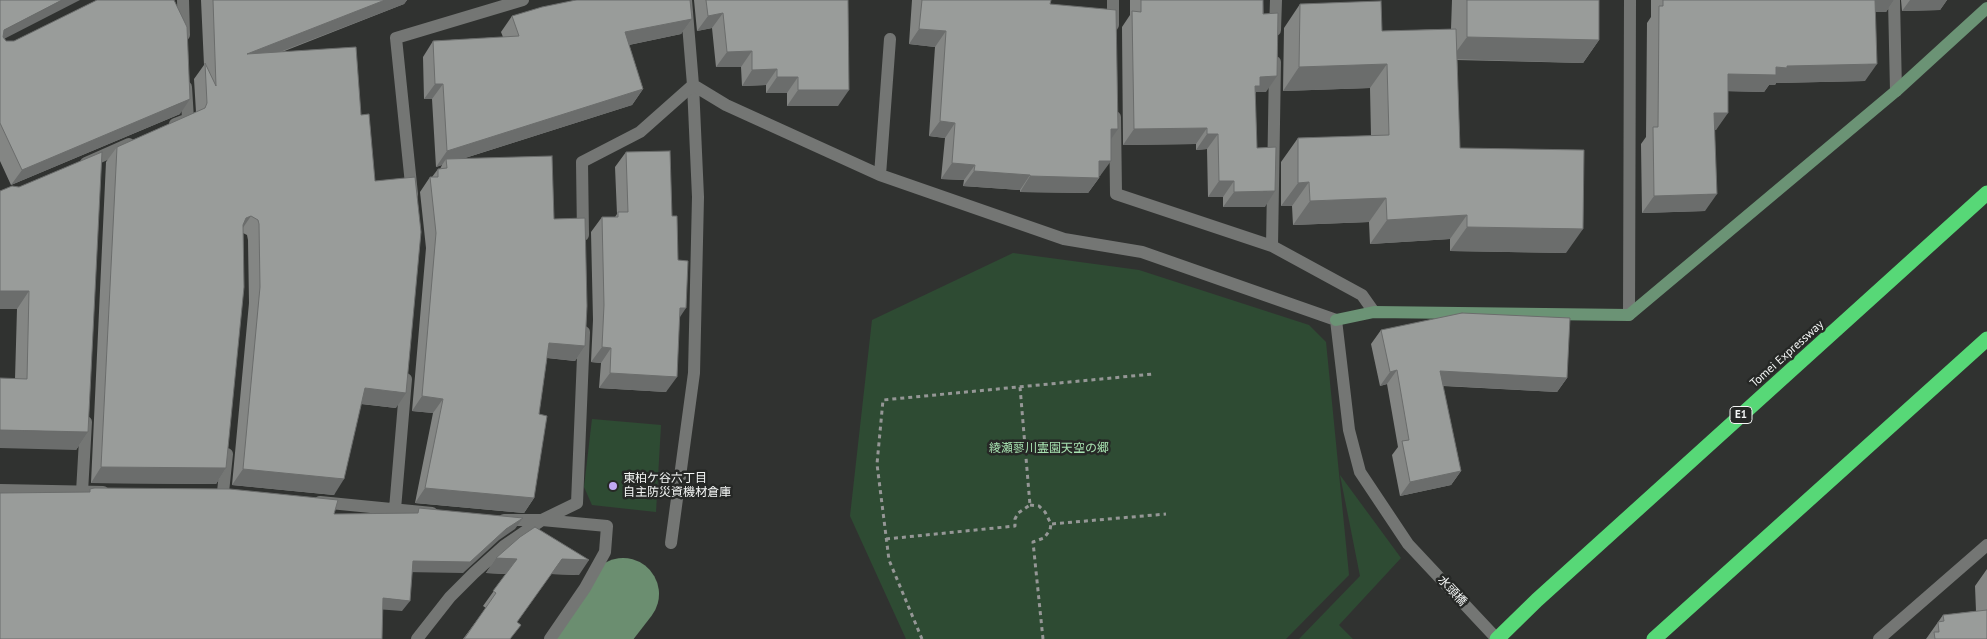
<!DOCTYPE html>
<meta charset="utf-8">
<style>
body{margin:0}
canvas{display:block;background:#303230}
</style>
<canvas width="1987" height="639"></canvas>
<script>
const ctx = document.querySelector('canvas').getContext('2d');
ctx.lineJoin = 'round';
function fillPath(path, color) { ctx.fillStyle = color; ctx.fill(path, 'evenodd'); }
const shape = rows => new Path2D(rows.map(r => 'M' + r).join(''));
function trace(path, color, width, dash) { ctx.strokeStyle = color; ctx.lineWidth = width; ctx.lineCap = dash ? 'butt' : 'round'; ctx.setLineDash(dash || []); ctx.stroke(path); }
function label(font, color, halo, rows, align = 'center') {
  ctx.font = font + ' "PT Sans","Noto Sans JP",sans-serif'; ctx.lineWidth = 5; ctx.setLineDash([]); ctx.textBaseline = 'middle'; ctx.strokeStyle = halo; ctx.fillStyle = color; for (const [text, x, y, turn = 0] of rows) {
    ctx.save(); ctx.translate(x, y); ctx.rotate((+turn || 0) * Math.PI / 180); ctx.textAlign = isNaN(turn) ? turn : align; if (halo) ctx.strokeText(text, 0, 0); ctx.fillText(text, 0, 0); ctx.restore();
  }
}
fillPath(shape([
 [1013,253,1139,270,1309,325,1326,342,1349,575,1286,639,906,639,850,516,872,320],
 [592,419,661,425,656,512,592,505,584,487],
 [1340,475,1401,558,1339,625,1353,639,1299,639,1360,576]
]), '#2e4b33');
trace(shape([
 [588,639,623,594]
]), '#6b8e70', 72);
trace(shape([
 [1030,505,1039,506,1045,512,1051,524,1166,514],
 [886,539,1015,526,1015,519,1018,513,1030,505,1020,387],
 [922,639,889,560,877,464,883,400,1153,374],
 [1043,639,1033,542,1044,538,1050,530,1051,524]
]), '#959796', 3, [4, 4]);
trace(shape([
 [671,543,694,373,698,197,693,85]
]), '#747674', 12);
trace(shape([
 [183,0,184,35],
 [686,0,693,85],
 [1113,0,1113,25],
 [1894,0,1896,91],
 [1275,30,1276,0],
 [1115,117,1116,194,1272,246,1362,295,1374,312],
 [175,124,188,119,186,87],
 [86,163,129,144],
 [880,175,890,39],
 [412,194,396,38,523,0],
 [583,235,582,162,640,132,693,85,726,105,880,175,1064,239,1142,252,1336,320,1349,430,1360,472,1408,544,1497,639],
 [1272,246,1275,62],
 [1629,315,1630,0],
 [0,490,103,492],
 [82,492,86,422],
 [223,492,227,454],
 [320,502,432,513],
 [395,509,406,379],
 [504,520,542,520,577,503,584,332],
 [417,639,450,597,474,573,504,546,542,520,607,526,605,552,585,588,550,639],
 [1879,639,1987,545]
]), '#747674', 12);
trace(shape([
 [1336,320,1374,312,1629,315,1896,91,1987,8]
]), '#6b9375', 12);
trace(shape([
 [1497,639,1537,600,1987,193],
 [1654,639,1987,339]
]), '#57d877', 15);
fillPath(shape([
 [0,0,5,39,6,41,180,114,11,185,0,161],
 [201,0,407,0,404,4,282,52,361,115,375,181,396,408,361,404,334,495,232,485,249,303,248,240,247,235,243,233,226,468,216,484,91,483,106,162,117,147,196,112,194,79,204,65],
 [694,0,848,0,838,106,787,106,787,93,766,93,766,85,742,86,741,67,716,67,712,28,697,31],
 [912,0,1051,0,1050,4,1111,140,1100,176,1099,176,1099,178,1088,193,1020,192,1020,190,963,186,964,180,941,179,945,138,929,136,935,47,909,44],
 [1130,0,1263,0,1266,92,1256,92,1255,94,1257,148,1265,207,1223,207,1223,197,1208,197,1207,149,1196,150,1196,144,1123,145,1122,27,1130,15],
 [1452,0,1599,0,1599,40,1583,63,1457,60,1460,148,1566,253,1450,251,1450,239,1370,244,1369,222,1293,225,1292,206,1281,206,1281,162,1298,138,1371,136,1370,88,1283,91,1284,28,1300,4,1382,31,1451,29],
 [1651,0,1894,0,1886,12,1875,12,1865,81,1776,83,1775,85,1769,85,1764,92,1728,91,1716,130,1715,130,1705,211,1642,213,1641,144,1646,137,1647,23,1651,17],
 [1901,0,1947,0,1940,10,1902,11],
 [512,16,692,19,681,34,629,45,643,89,632,105,462,159,554,219,585,346,575,361,547,358,539,414,534,498,524,513,415,503,433,413,412,411,426,248,420,192,430,177,432,177,438,169,440,169,442,165,436,167,432,99,424,99,423,57,433,41,503,37,501,32],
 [626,152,672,216,680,317,666,392,599,388,601,363,591,362,593,320,591,232,602,217,615,217,617,214,615,167],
 [0,191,88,432,76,450,15,379,17,309],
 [1381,330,1567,378,1557,392,1443,386,1461,471,1451,485,1400,496,1392,455,1398,447,1387,384,1380,386,1371,344],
 [496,558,579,575,551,574,517,622,510,639,463,639,486,608,483,606,506,574,486,573],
 [1987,569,1987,639,1926,639,1943,615,1976,611,1975,586]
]), '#848684');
fillPath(shape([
 [62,0,80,0,0,41,4,30],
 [385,0,407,0,404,4,236,69,247,54],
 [1872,0,1894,0,1886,12,1863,12],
 [1910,0,1947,0,1940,10,1902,11],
 [723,13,712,28,697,31,708,16],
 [692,19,681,34,614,48,625,32],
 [919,29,946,31,935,47,909,44],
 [1467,37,1599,40,1583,63,1451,59],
 [752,51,741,67,716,67,727,52],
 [1387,64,1370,88,1283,91,1299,67],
 [1877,64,1865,81,1776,83,1775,85,1769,85,1764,92,1716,91,1728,74,1787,66],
 [777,69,766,85,742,86,752,70],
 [1277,76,1266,92,1256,92,1249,102,1244,102,1260,77],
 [777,77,798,77,787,93,766,93],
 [435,84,443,84,432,99,424,99],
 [643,89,632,105,446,164,446,159,442,165,436,167,447,151],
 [798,90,849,90,838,106,787,106],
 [190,99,180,114,11,185,22,170],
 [1714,113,1728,113,1716,130,1702,130],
 [940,121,955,123,945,138,929,136],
 [1207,128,1196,144,1123,145,1134,129],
 [1111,129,1118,129,1107,145],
 [1207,134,1218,134,1207,149,1196,150],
 [1099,161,1111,161,1100,176,1088,176],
 [952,163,975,165,964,180,941,179],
 [974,171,1030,175,1020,190,963,186],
 [1030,176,1099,178,1088,193,1020,192],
 [1219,181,1234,181,1223,197,1208,197],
 [1309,182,1292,206,1281,206,1298,183],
 [1275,191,1265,207,1223,207,1234,192],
 [1717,194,1705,211,1642,213,1654,196],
 [1386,198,1369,222,1293,225,1310,201],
 [1467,215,1450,239,1370,244,1387,220],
 [251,216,240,232,235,233,246,218],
 [1467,227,1583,229,1566,253,1450,251],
 [0,291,29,291,17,309,0,309],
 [680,308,686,308,676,323],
 [549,343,585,346,575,361,539,357],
 [602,347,611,348,601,363,591,362],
 [1397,370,1387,384,1380,386,1390,372],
 [1440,371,1567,378,1557,392,1430,385],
 [610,373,677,377,666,392,599,388],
 [365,388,406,393,396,408,354,403],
 [422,396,443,399,433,413,412,411],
 [0,430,88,432,76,450,0,448],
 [101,467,226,468,216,484,91,483],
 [243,469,344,479,334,495,232,485],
 [1461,471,1451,485,1400,496,1410,482],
 [425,488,534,498,524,513,415,503],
 [523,518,515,529,499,540,463,573,405,572,413,561,506,529],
 [496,558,517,559,506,574,486,573],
 [562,559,589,560,579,575,551,574],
 [383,598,410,601,402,611,376,609]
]), '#6b6d6c');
const building = shape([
 [0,0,62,0,4,30,3,37,6,41,14,41,97,0,174,0,187,27,190,99,22,170,0,123,0,0],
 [213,0,385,0,247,54,356,47,361,115,369,114,375,181,415,177,421,232,406,393,365,388,344,479,243,469,260,287,259,224,258,220,251,216,246,218,243,225,244,287,226,468,101,467,117,147,205,108,207,103,205,63,216,86,213,0],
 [576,0,690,0,692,19,625,32,643,89,447,151,443,84,435,84,433,41,519,36,512,16,542,7,576,0],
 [706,0,848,0,849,90,798,90,798,77,777,77,777,69,752,70,752,51,727,52,723,13,708,16,706,0],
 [922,0,1051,0,1050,4,1116,10,1118,129,1111,129,1111,161,1099,161,1099,178,1030,176,1030,175,974,171,975,165,952,163,955,123,940,121,946,31,919,29,922,0],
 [1141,0,1263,0,1263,14,1278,13,1277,76,1260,77,1260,86,1255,86,1257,148,1276,147,1275,191,1234,192,1234,181,1219,181,1218,134,1207,134,1207,128,1134,129,1132,11,1141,12,1141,0],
 [1467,0,1599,0,1599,40,1467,37,1467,0],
 [1663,0,1875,0,1877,64,1787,66,1787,68,1776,67,1776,75,1728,74,1728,113,1714,113,1717,194,1654,196,1653,127,1658,127,1659,6,1663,6,1663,0],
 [1381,1,1382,31,1456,29,1460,148,1584,150,1583,229,1467,227,1467,215,1387,220,1386,198,1310,201,1309,182,1298,183,1298,138,1389,135,1387,64,1299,67,1300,4,1381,1],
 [670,151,672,216,677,216,678,260,688,261,686,308,680,308,677,377,610,373,611,348,602,347,604,305,602,217,618,217,618,212,628,212,626,152,670,151],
 [102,152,88,432,0,430,0,378,27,379,29,291,0,291,0,191,12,186,19,187,102,152],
 [552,156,554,219,585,218,587,306,585,346,549,343,539,414,547,416,534,498,425,488,443,399,422,396,436,233,430,177,438,177,438,169,447,168,446,159,552,156],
 [1462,313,1570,318,1567,378,1440,371,1461,471,1410,482,1402,441,1409,440,1397,370,1390,372,1381,330,1462,313],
 [94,488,230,489,338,500,334,514,418,513,419,508,523,518,506,529,470,562,413,561,410,601,383,598,382,639,0,639,0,493,90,492,90,489,94,488],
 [535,527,589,560,562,559,517,622,521,625,510,639,464,639,496,593,493,591,517,559,496,558,520,537,535,527],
 [1987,610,1987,639,1935,639,1934,632,1939,632,1938,622,1944,621,1943,615,1987,610]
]);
fillPath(building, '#999c9a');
trace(building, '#6b6d6c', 1);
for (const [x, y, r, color] of [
 [613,486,5,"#c0a8f3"]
]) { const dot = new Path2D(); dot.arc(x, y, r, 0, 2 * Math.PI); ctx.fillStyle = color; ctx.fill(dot); trace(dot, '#262826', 2); }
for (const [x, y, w] of [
 [1741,415,22]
]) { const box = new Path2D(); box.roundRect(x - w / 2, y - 8.5, w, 17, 4); ctx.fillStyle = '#262826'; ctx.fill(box); trace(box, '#f3f5f4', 1); }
label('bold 11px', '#f3f5f4', null, [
 ["E1",1741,415]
]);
label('12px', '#f3f5f4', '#262826', [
 ["Tomei Expressway",1787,354,-42],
 ["水頭橋",1452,591,47]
]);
label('12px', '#a7e1b0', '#262826', [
 ["綾瀬蓼川霊園天空の郷",1049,449]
]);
label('12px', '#f3f5f4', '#262826', [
 ["東柏ケ谷六丁目",623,479],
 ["自主防災資機材倉庫",623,493]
], 'left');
</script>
